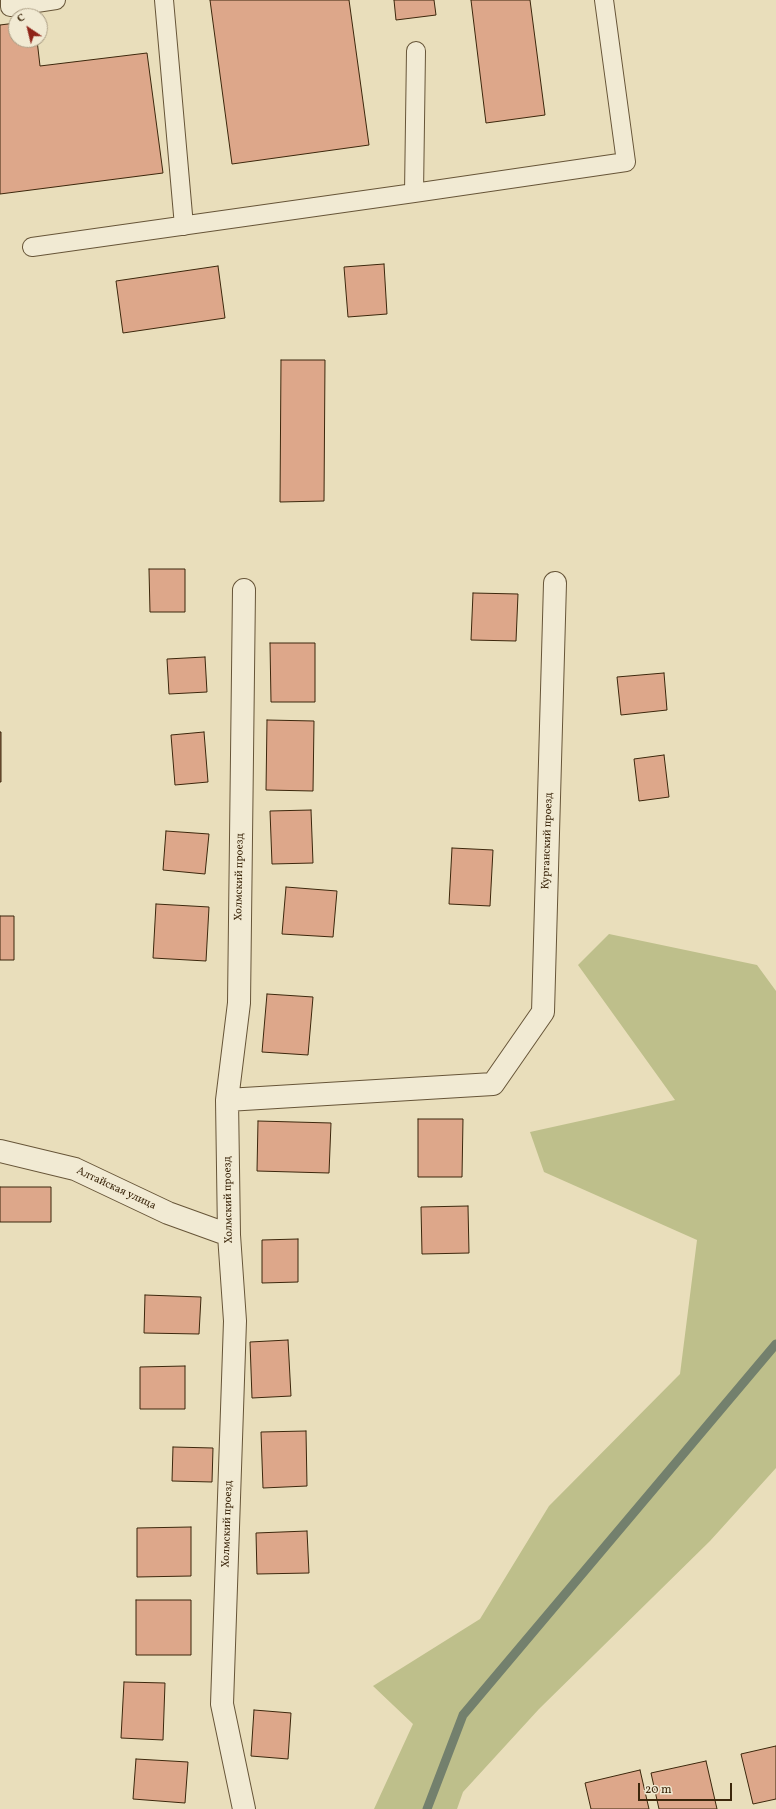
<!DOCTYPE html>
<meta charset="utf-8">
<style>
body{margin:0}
#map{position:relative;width:776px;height:1809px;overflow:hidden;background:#e9debb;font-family:Vollkorn,serif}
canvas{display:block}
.north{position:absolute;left:8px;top:8px;width:40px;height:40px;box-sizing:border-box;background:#f1ead3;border:1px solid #a99c83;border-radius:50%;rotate:325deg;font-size:11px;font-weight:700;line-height:16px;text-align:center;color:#3c270c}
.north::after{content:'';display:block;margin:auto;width:14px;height:18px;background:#8f2418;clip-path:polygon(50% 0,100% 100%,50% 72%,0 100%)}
.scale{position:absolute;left:638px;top:1783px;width:94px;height:18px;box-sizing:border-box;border:2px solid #3c270c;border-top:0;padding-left:5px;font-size:12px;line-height:14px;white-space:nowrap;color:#3c270c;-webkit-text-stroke:3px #f1ead3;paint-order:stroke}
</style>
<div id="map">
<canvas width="776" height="1809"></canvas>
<div class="north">С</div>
<div class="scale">20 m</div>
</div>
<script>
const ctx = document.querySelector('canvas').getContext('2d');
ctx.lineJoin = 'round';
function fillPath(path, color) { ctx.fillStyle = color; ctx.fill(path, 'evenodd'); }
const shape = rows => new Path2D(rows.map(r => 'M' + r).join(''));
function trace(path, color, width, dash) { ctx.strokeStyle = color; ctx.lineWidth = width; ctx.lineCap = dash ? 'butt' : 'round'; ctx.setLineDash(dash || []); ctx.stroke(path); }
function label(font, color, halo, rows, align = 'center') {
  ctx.font = font + ' Vollkorn,serif'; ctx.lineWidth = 4; ctx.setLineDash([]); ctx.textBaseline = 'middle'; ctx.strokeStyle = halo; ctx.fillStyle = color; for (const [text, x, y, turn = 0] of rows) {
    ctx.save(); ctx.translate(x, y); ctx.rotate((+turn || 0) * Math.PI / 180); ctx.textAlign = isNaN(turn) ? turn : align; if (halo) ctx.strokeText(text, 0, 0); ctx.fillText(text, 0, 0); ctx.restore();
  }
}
fillPath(shape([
 [609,934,757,965,776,991,776,1468,710,1541,539,1709,463,1792,457,1809,374,1809,413,1724,373,1686,480,1619,549,1506,680,1374,697,1240,544,1172,530,1132,675,1100,578,965]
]), '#bebf8b');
trace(shape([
 [427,1809,463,1715,776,1344]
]), '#73806d', 9);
const building = shape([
 [210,0,349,0,369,145,232,164,210,0],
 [394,0,434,0,436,15,396,20,394,0],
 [471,0,530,0,545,115,486,123,471,0],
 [16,23,16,40,37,40,40,66,147,53,163,173,0,194,0,25,16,23],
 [384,264,387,314,348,317,344,267,384,264],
 [218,266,225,318,123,333,116,281,218,266],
 [281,360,325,360,324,501,280,502,281,360],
 [149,569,185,569,185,612,150,612,149,569],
 [473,593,518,594,516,641,471,640,473,593],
 [270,643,315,643,315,702,271,702,270,643],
 [205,657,207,692,169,694,167,659,205,657],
 [664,673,667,710,621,715,617,677,664,673],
 [267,720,314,721,313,791,266,790,267,720],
 [0,732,1,732,1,782,0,782,0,732],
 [204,732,208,782,175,785,171,735,204,732],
 [664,755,669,797,639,801,634,759,664,755],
 [311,810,313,863,272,864,270,811,311,810],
 [166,831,209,834,205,874,163,870,166,831],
 [452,848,493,850,490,906,449,904,452,848],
 [286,887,337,891,333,937,282,934,286,887],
 [156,904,209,907,206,961,153,958,156,904],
 [0,916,14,916,14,960,0,960,0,916],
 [267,994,313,997,308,1055,262,1052,267,994],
 [418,1119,463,1119,462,1177,418,1177,418,1119],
 [258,1121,331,1123,329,1173,257,1171,258,1121],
 [0,1187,51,1187,51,1222,0,1222,0,1187],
 [468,1206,469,1253,422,1254,421,1207,468,1206],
 [298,1239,298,1282,262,1283,262,1240,298,1239],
 [145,1295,201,1297,199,1334,144,1333,145,1295],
 [288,1340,291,1396,252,1398,250,1342,288,1340],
 [185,1366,185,1409,140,1409,140,1367,185,1366],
 [306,1431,307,1486,263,1488,261,1432,306,1431],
 [173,1447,213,1448,212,1482,172,1481,173,1447],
 [191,1527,191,1576,137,1577,137,1528,191,1527],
 [307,1531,309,1573,257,1574,256,1533,307,1531],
 [136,1600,191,1600,191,1655,136,1655,136,1600],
 [124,1682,165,1683,163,1740,121,1738,124,1682],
 [254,1710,291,1713,288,1759,251,1756,254,1710],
 [776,1746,776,1799,753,1804,741,1754,776,1746],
 [136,1759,188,1762,185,1803,133,1799,136,1759],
 [706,1761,717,1809,659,1809,651,1773,706,1761],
 [640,1770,649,1809,591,1809,585,1783,640,1770]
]);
fillPath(building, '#dda78a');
trace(building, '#3c270c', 1);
const lane = shape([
 [10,0,10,7,56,0],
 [164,0,184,226],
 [416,51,414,193,626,162,604,0],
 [32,247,414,193]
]);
const street = shape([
 [227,1100,493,1084,543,1012,555,583],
 [0,1151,75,1169,168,1213,229,1235],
 [244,1809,222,1704,235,1321,229,1235,227,1100,239,1003,244,590]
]);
trace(lane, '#675538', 20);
trace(street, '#675538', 24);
trace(lane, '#f1ead3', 18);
trace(street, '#f1ead3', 22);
label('11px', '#3c270c', '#f1ead3', [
 ["Курганский проезд",548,841,-88],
 ["Холмский проезд",240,877,-89],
 ["Алтайская улица",116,1189,25],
 ["Холмский проезд",229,1200,-91],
 ["Холмский проезд",228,1524,-88]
]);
</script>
